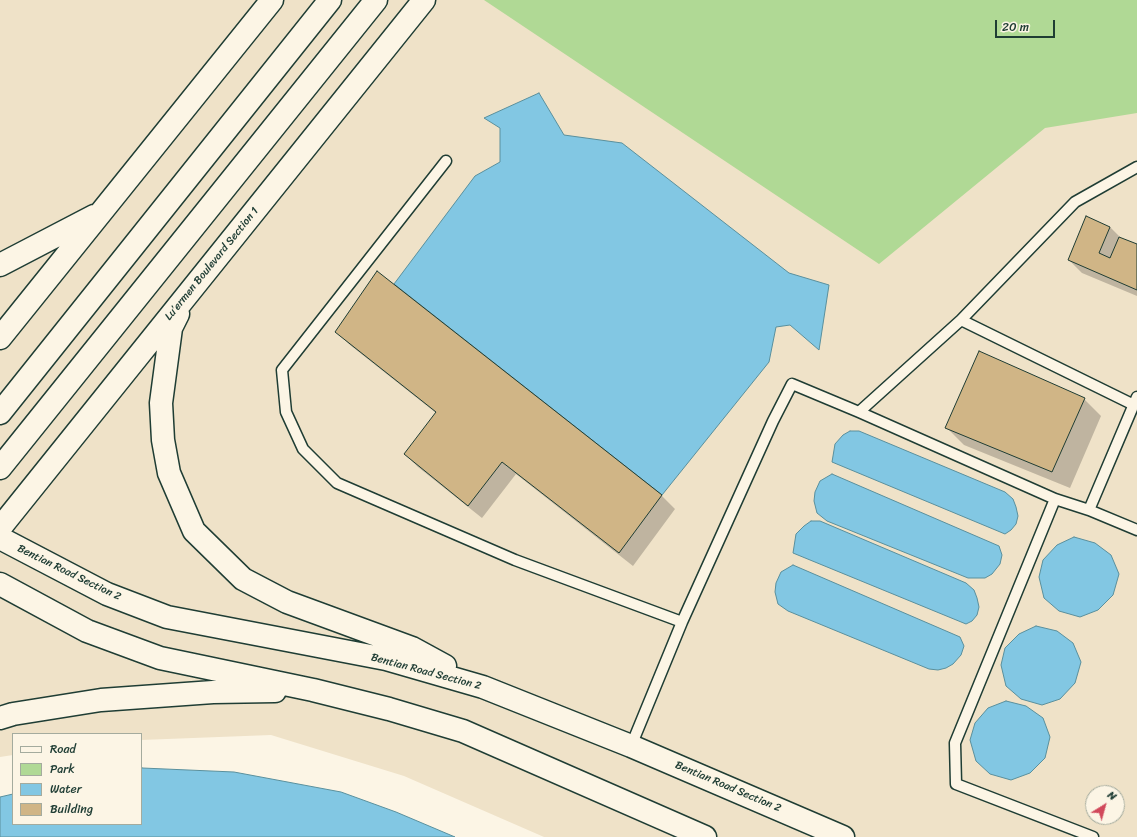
<!DOCTYPE html>
<meta charset="utf-8">
<style>
body{margin:0}
#map{position:relative;width:1137px;height:837px;overflow:hidden;background:#fcf5e5;font-family:Sriracha,sans-serif}
canvas{display:block}
.legend{position:absolute;left:12px;top:733px;width:130px;height:92px;box-sizing:border-box;background:#fcf5e5;border:1px solid #a4ab9e;margin:0;padding:5px 7px;list-style:none;font-size:12px;color:#1f3d34}
.legend li{display:flex;align-items:center;gap:8px;height:20px}
.legend b{width:20px;border:1px solid #a4ab9e}
.north{position:absolute;left:1085px;top:785px;width:40px;height:40px;box-sizing:border-box;background:#fcf5e5;border:1px solid #a4ab9e;border-radius:50%;rotate:37deg;font-size:11px;font-weight:700;line-height:16px;text-align:center;color:#1f3d34}
.north::after{content:'';display:block;margin:auto;width:14px;height:18px;background:#d1495b;clip-path:polygon(50% 0,100% 100%,50% 72%,0 100%)}
.scale{position:absolute;left:995px;top:20px;width:60px;height:18px;box-sizing:border-box;border:2px solid #1f3d34;border-top:0;padding-left:5px;font-size:12px;line-height:14px;white-space:nowrap;color:#1f3d34;-webkit-text-stroke:3px #fcf5e5;paint-order:stroke}
</style>
<div id="map">
<canvas width="1137" height="837"></canvas>
<ul class="legend">
<li><b style="height:5px;background:#fcf5e5"></b>Road</li>
<li><b style="height:11px;background:#b0d995"></b>Park</li>
<li><b style="height:11px;background:#82c7e3"></b>Water</li>
<li><b style="height:11px;background:#d0b586"></b>Building</li>
</ul>
<div class="north">N</div>
<div class="scale">20 m</div>
</div>
<script>
const ctx = document.querySelector('canvas').getContext('2d');
ctx.lineJoin = 'round';
function fillPath(path, color) { ctx.fillStyle = color; ctx.fill(path, 'evenodd'); }
const shape = rows => new Path2D(rows.map(r => 'M' + r).join(''));
function trace(path, color, width, dash) { ctx.strokeStyle = color; ctx.lineWidth = width; ctx.lineCap = dash ? 'butt' : 'round'; ctx.setLineDash(dash || []); ctx.stroke(path); }
function label(font, color, halo, rows, align = 'center') {
  ctx.font = font + ' Sriracha,sans-serif'; ctx.lineWidth = 3.5; ctx.setLineDash([]); ctx.textBaseline = 'middle'; ctx.strokeStyle = halo; ctx.fillStyle = color; for (const [text, x, y, turn = 0] of rows) {
    ctx.save(); ctx.translate(x, y); ctx.rotate((+turn || 0) * Math.PI / 180); ctx.textAlign = isNaN(turn) ? turn : align; if (halo) ctx.strokeText(text, 0, 0); ctx.fillText(text, 0, 0); ctx.restore();
  }
}
fillPath(shape([
 [0,0,1137,0,1137,837,544,837,404,776,271,735,141,740,141,734,13,734,13,755,0,757],
 [1093,793,1117,793,1117,817,1093,817]
]), '#efe2c8');
fillPath(shape([
 [484,0,1137,0,1137,113,1045,128,879,264]
]), '#b0d995');
const water = shape([
 [539,93,564,135,622,143,789,273,829,285,819,350,790,325,776,327,769,362,662,495,394,284,475,176,500,162,500,128,484,118,539,93],
 [850,431,859,431,1005,492,1013,499,1016,507,1018,516,1016,524,1011,530,1005,534,832,462,835,444,843,435,850,431],
 [832,474,999,546,1002,555,1000,564,992,574,985,578,968,578,827,521,817,513,814,501,815,492,820,481,832,474],
 [811,521,820,521,966,583,974,590,977,598,979,607,977,615,972,621,966,624,793,553,796,534,804,526,811,521],
 [1074,537,1095,543,1111,555,1119,574,1113,595,1098,610,1080,617,1059,611,1044,598,1039,577,1043,560,1057,545,1074,537],
 [793,565,960,637,964,646,961,655,953,664,946,668,938,670,929,669,788,611,778,604,775,592,776,583,781,572,793,565],
 [1036,626,1057,631,1073,643,1081,662,1075,683,1060,699,1042,705,1021,699,1006,686,1001,665,1005,648,1019,634,1036,626],
 [1006,701,1026,706,1043,718,1050,737,1045,758,1030,773,1011,780,990,774,976,761,970,740,975,723,988,708,1006,701],
 [142,768,234,772,341,792,396,812,455,837,0,837,0,797,13,794,13,824,141,824,141,769,142,768]
]);
fillPath(water, '#82c7e3');
trace(water, '#5a909d', 1);
fillPath(shape([
 [1087,218,1110,227,1121,238,1137,245,1137,296,1082,273,1069,260],
 [378,273,662,496,675,509,633,566,516,474,482,518,418,467,405,454,436,413,350,345,337,332],
 [1084,399,1101,416,1070,488,964,445,947,428]
]), '#0003');
const building = shape([
 [1086,216,1110,227,1099,253,1110,258,1119,237,1137,244,1137,290,1068,260,1086,216],
 [377,271,662,495,619,553,502,462,468,506,404,454,436,412,335,332,377,271],
 [979,351,1085,398,1052,472,945,428,979,351]
]);
fillPath(building, '#d0b586');
trace(building, '#1f3d34', 1);
const lane = shape([
 [446,161,282,370,286,412,303,449,337,483,515,560,682,622],
 [961,320,1134,405],
 [859,412,961,320,1075,202,1137,167],
 [1055,499,955,743,956,784,1093,837],
 [1089,510,1137,397],
 [631,746,682,622,773,421,792,384,859,412,1055,499,1089,510,1137,530]
]);
const secondary = shape([
 [0,265,94,216],
 [178,314,171,328,161,403,163,440,169,473,194,531,243,579,287,602,412,648,445,666],
 [0,338,272,0],
 [0,413,330,0],
 [0,468,376,0],
 [0,528,424,0],
 [0,538,107,594,167,617,386,659,483,687,631,746,843,837],
 [0,584,87,631,160,658,313,690,389,709,463,731,705,837],
 [0,718,13,714,101,700,213,692,275,691]
]);
trace(lane, '#1f3d34', 13);
trace(secondary, '#1f3d34', 25);
trace(lane, '#fcf5e5', 10);
trace(secondary, '#fcf5e5', 22);
label('11px', '#1f3d34', '#fcf5e5', [
 ["Lu’ermen Boulevard Section 1",212,264,-51],
 ["Bentian Road Section 2",69,573,26],
 ["Bentian Road Section 2",426,672,15],
 ["Bentian Road Section 2",728,787,23]
]);
</script>
